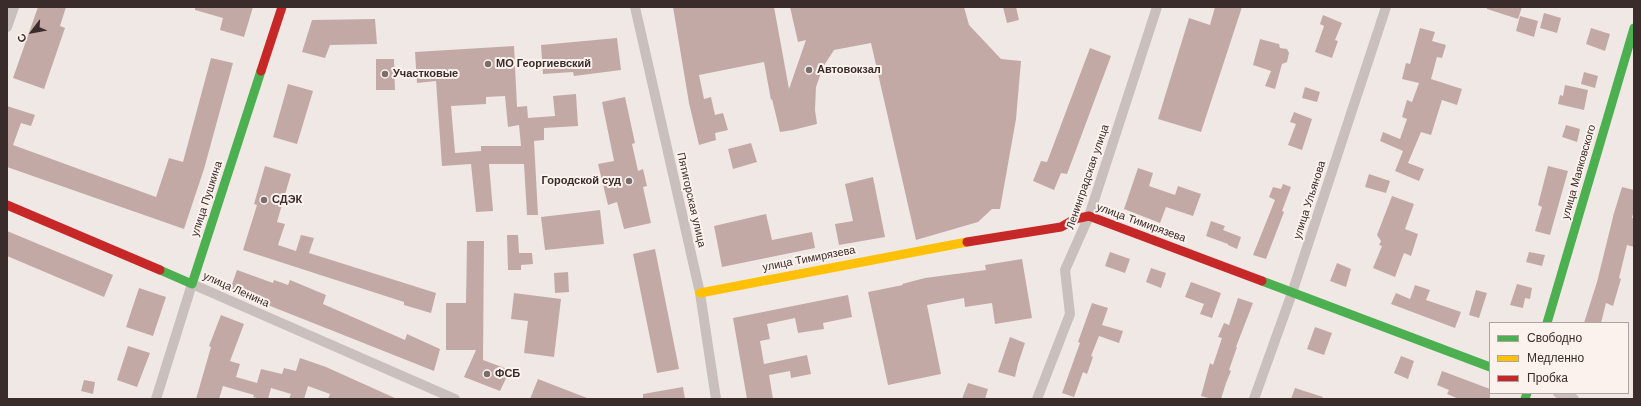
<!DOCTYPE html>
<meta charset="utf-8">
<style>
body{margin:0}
#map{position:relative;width:1641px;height:406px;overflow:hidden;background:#f0e8e5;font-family:Helvetica,sans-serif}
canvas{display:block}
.frame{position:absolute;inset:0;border:8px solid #3a2c2b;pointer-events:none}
.legend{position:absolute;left:1489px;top:322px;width:140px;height:72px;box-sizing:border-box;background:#fbf2ee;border:1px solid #aea3a0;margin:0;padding:5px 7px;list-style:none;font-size:12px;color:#3a2c2b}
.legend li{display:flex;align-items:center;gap:8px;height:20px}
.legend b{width:20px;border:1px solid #aea3a0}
.north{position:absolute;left:12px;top:12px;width:40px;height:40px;-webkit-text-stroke:3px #fbf2ee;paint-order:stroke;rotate:238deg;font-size:11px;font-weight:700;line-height:16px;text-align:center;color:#3a2c2b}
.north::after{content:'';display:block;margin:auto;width:14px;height:18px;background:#3a2c2b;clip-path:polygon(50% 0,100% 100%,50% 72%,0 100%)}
</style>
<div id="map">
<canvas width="1641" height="406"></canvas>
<div class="frame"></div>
<ul class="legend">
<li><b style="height:5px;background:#4caf50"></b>Свободно</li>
<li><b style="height:5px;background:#ffc107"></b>Медленно</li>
<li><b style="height:5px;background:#c62828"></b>Пробка</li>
</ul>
<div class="north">С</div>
</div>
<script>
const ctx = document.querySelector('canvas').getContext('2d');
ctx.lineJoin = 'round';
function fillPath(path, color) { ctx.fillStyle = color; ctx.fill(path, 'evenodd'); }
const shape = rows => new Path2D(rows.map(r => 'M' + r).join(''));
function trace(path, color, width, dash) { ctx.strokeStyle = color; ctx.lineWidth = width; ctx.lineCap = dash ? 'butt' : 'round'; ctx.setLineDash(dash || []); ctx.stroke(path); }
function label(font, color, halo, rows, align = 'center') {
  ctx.font = font + ' Helvetica,sans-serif'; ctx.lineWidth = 4; ctx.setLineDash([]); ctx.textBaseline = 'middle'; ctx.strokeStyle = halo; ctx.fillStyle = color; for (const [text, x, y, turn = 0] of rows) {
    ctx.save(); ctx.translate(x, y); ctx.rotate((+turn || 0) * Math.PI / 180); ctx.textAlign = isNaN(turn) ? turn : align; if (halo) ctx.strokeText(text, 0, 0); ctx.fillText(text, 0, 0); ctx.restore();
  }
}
fillPath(shape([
 [38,7,66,7,60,26,65,28,44,89,13,78],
 [195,7,253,7,244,37,220,30,223,18,195,10],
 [673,7,774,7,789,89,806,40,798,42,790,7,964,7,969,25,1001,59,1021,61,1016,119,1000,209,992,209,978,222,916,240,871,43,834,50,823,67,816,87,815,110,817,124,793,130,780,132,772,99,771,100,764,62,699,75,704,99,711,97,715,115,723,113,728,130,715,133,716,140,699,145,689,103],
 [1003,7,1016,7,1019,20,1007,23],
 [1215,7,1242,7,1201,132,1158,119,1189,18,1210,25],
 [1487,7,1522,7,1518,19,1487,9],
 [1544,13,1561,18,1557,33,1540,28],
 [1323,15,1342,23,1335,40,1338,41,1332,58,1315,52,1324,26,1320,24],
 [1520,16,1538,21,1534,37,1516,31],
 [375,19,377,44,330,45,325,58,302,52,312,20],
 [1420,28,1435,32,1432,41,1446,45,1442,58,1437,57,1431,79,1462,89,1457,105,1442,100,1431,135,1421,132,1408,163,1424,169,1419,181,1395,171,1403,151,1380,141,1383,132,1400,139,1407,119,1402,117,1407,100,1412,102,1419,83,1402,79,1406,63,1410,64],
 [1591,28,1610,34,1605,51,1586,44],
 [617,38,621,70,574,76,573,72,543,74,541,45],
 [1260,39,1279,44,1280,48,1287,49,1289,53,1287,62,1282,64,1275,89,1265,86,1271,71,1253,65],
 [514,46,517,107,527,106,528,118,555,116,553,96,576,94,578,126,544,128,544,140,534,141,538,215,527,215,524,164,489,164,493,211,476,212,471,164,442,166,436,81,417,83,415,52],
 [505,96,508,127,519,125,521,146,481,146,481,151,455,153,451,106,486,104,486,97],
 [1090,48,1111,56,1067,174,1061,173,1054,190,1033,181,1041,161,1047,162],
 [211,58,233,63,204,169,184,229,7,167,7,106,35,115,31,126,21,123,13,145,156,197,169,158,183,162],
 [376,59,394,59,395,90,376,90],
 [1584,72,1598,76,1595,88,1581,84],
 [288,84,313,91,297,144,273,137],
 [1565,85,1588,90,1584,110,1558,104,1560,95,1563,96],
 [1305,87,1320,92,1317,102,1302,98],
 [625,97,635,143,632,144,638,171,643,169,647,186,643,187,651,223,624,229,617,202,608,205,598,164,614,161,602,102],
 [1294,112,1312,119,1302,150,1288,145,1296,124,1290,122],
 [1566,125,1580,129,1577,142,1562,137],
 [751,143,757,162,733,169,728,149],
 [265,166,291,174,277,222,285,224,278,245,296,251,301,235,314,238,309,253,436,293,431,313,404,305,404,302,243,250,257,205,254,204],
 [1548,166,1568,171,1550,235,1535,231,1542,207,1538,205],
 [1138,168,1153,173,1149,186,1175,195,1178,186,1201,194,1193,216,1166,207,1160,223,1124,209],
 [1369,174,1390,181,1386,193,1365,187],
 [873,177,885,237,839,245,835,224,853,221,845,184],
 [1283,184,1291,187,1282,211,1284,212,1266,259,1253,255,1275,200,1269,197,1273,187,1281,189],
 [1622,187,1634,190,1634,210,1632,218,1634,218,1634,247,1627,245,1619,278,1621,279,1613,306,1606,303,1601,323,1584,323,1597,282,1614,213],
 [1392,196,1414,204,1405,229,1418,234,1411,256,1404,253,1395,277,1373,268,1382,246,1379,245,1381,241,1377,235],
 [600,210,604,244,545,250,541,217],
 [766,214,772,240,812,232,815,248,722,267,714,226],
 [1211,221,1225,226,1223,230,1241,237,1237,249,1228,245,1228,244,1206,236],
 [7,231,113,275,104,297,7,256],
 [507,235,518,235,519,253,532,253,533,264,521,265,521,270,508,270],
 [467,241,484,241,483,360,510,370,500,391,464,377,476,350,446,350,446,303,466,303],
 [655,249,679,369,657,373,633,254],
 [1110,252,1130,259,1125,273,1105,266],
 [1529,252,1545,255,1542,266,1526,262],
 [1022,259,1032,318,995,324,992,303,965,307,964,298,927,305,941,374,888,385,868,292,903,285,902,284,925,278,986,270,985,265],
 [1337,263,1351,269,1346,287,1330,281],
 [1151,268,1166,273,1161,288,1146,282],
 [237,270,273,283,274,280,288,285,290,280,326,295,323,304,405,340,407,334,440,349,434,371,230,290],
 [568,272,569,292,555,293,554,273],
 [1191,282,1221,293,1212,318,1200,314,1204,304,1185,297],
 [1517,284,1532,288,1530,299,1525,298,1523,308,1510,305],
 [1415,285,1430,290,1426,300,1461,312,1455,328,1391,304,1396,293,1410,299],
 [139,288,166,297,153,336,126,327],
 [1476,290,1487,293,1479,318,1469,315],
 [514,293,561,299,554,357,524,353,528,321,511,319],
 [848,295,852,317,823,323,824,329,798,333,795,318,767,324,770,339,760,341,764,364,807,355,811,374,791,378,790,371,769,375,773,399,747,399,733,318],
 [1238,298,1253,303,1236,347,1237,347,1229,370,1231,371,1226,383,1221,399,1212,399,1201,396,1210,363,1213,365,1222,338,1218,337,1224,323,1229,325],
 [1092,303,1108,308,1102,325,1123,331,1119,343,1099,336,1091,356,1093,357,1087,374,1083,372,1074,397,1062,393,1080,343,1078,342],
 [221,315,244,324,230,361,240,364,236,377,257,383,261,369,282,374,284,368,296,371,300,358,326,367,397,399,328,399,330,394,308,386,304,399,289,399,291,394,271,388,268,399,261,399,253,397,254,395,223,386,219,399,196,399,211,347,209,346],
 [1315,327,1332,333,1324,355,1307,349],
 [1010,337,1025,343,1018,364,1015,377,998,372],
 [128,346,150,353,137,387,117,380],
 [1401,356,1414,361,1408,379,1394,373],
 [1442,371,1490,389,1490,399,1459,399,1447,394,1449,390,1437,385],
 [538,379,587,398,587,399,530,399],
 [84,380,95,382,93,394,81,391],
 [968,383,988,389,985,399,962,399],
 [683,387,685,399,643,399,643,394],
 [1295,388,1323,397,1322,399,1291,399]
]), '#c3a9a6');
trace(shape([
 [635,7,700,293,716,399],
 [7,27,14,7],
 [1558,393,1574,399],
 [156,399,192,284,455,399],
 [1037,399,1070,314,1065,270,1089,216,1157,7],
 [1254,399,1292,293,1386,7]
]), '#c9c0bd', 10);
trace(shape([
 [160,270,192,284,261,71],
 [1262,281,1490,367],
 [1547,323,1634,28],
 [1525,399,1527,393]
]), '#4caf50', 9);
trace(shape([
 [700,293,967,242]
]), '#ffc107', 9);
trace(shape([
 [261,71,282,7],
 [7,205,160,270],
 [967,242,1061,227,1075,219,1089,216,1262,281]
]), '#c62828', 9);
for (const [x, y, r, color] of [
 [488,64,4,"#7a6e6c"],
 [809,70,4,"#7a6e6c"],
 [385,74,4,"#7a6e6c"],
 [629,181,4,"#7a6e6c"],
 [264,200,4,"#7a6e6c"],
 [487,374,4,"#7a6e6c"]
]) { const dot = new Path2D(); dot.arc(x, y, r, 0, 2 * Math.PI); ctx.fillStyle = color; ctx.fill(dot); trace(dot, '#fbf2ee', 1.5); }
label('bold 11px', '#3a2c2b', '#fbf2ee', [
 ["МО Георгиевский",496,64],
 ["Автовокзал",817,70],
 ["Участковые",393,74],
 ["Городской суд",621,181,"right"],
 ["СДЭК",272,200],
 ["ФСБ",495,374]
], 'left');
label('11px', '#3a2c2b', '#fbf2ee', [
 ["улица Маяковского",1579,172,-74],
 ["Ленинградская улица",1088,177,-71],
 ["улица Пушкина",207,199,-72],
 ["Пятигорская улица",691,200,77],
 ["улица Ульянова",1310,200,-72],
 ["улица Тимирязева",1141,223,20],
 ["улица Тимирязева",809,259,-11],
 ["улица Ленина",236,290,24]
]);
</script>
